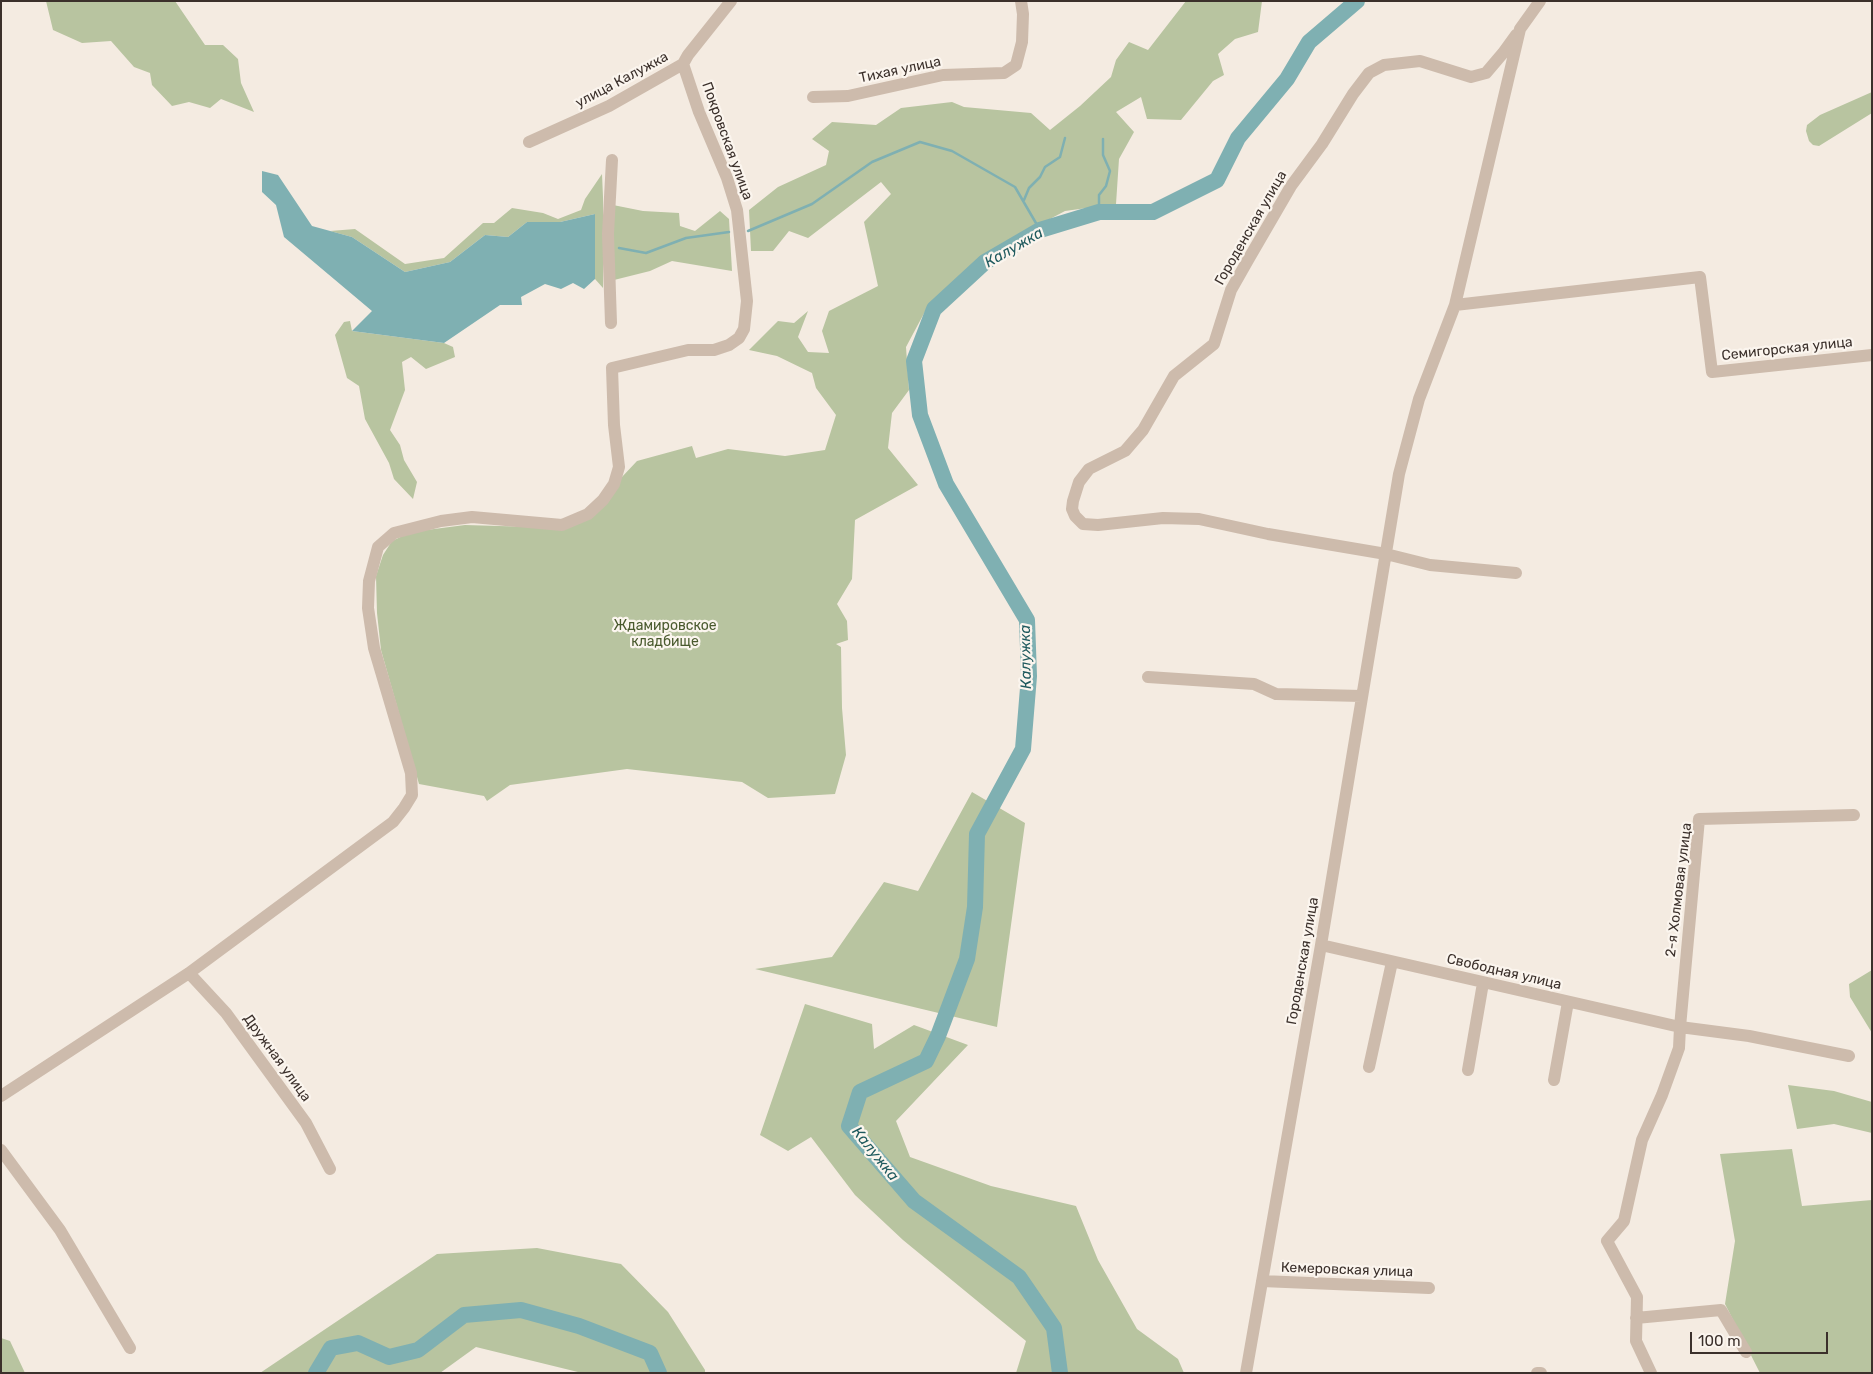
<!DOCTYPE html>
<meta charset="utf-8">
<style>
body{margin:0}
#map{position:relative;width:1873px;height:1374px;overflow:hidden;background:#f4ebe1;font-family:Rubik,sans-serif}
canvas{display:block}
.frame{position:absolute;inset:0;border:2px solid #3b302b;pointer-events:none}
.scale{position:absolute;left:1690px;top:1332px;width:138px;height:22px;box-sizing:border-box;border:2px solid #3b302b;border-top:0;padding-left:6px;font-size:15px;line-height:18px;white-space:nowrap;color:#3b302b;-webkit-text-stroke:4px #fbf5ee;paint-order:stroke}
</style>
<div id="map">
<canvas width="1873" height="1374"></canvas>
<div class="frame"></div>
<div class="scale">100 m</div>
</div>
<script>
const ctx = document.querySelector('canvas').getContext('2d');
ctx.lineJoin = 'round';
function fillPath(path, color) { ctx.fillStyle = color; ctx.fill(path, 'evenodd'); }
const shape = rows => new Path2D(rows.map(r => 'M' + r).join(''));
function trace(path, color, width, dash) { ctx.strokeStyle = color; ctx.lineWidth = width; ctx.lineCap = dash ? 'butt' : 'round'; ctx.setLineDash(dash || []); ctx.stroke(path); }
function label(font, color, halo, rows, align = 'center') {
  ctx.font = font + ' Rubik,sans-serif'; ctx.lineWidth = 4.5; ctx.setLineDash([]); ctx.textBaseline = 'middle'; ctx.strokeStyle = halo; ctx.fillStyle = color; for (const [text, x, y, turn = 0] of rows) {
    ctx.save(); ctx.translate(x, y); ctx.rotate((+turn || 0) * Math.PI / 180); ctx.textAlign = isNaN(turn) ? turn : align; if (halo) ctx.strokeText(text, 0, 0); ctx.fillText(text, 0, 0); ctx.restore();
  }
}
fillPath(shape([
 [46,1,175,1,205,45,223,45,238,59,241,83,254,112,221,99,210,108,189,102,172,106,152,85,150,73,134,67,111,41,82,43,53,30],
 [1186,1,1262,1,1258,32,1235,39,1218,54,1224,75,1213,81,1181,120,1147,119,1141,97,1116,112,1134,132,1119,159,1116,204,1065,211,1001,245,929,304,906,347,909,390,892,413,888,448,918,485,855,520,852,579,837,604,847,621,848,640,836,644,841,647,842,708,846,755,835,794,768,798,742,782,627,769,510,785,487,801,484,796,419,784,381,650,377,613,376,576,383,555,392,541,411,532,465,525,567,528,621,478,637,461,692,446,696,458,728,449,785,456,825,450,836,415,816,388,812,373,777,356,749,350,778,321,794,323,808,311,798,337,808,352,829,353,822,331,829,311,878,286,864,222,891,194,881,182,808,238,789,231,773,251,751,251,749,210,778,187,826,165,829,151,812,139,832,122,876,125,901,108,952,102,964,107,1031,113,1050,130,1080,106,1111,77,1116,60,1129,42,1148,50],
 [1872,92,1872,113,1819,146,1813,145,1809,141,1806,131,1807,125,1820,115],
 [602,174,603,197,603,288,595,279,595,214,560,222,527,222,508,237,485,235,450,262,405,272,352,237,330,231,355,229,405,264,444,258,483,223,494,223,512,208,543,213,558,219,581,210,585,199],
 [613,205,643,211,679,213,680,226,695,231,720,211,729,219,732,271,672,261,650,271,614,280],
 [350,321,352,331,444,343,453,347,455,357,426,369,411,357,402,362,405,390,390,430,400,445,404,460,417,482,413,499,394,479,389,463,365,419,359,386,347,378,335,335,344,322],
 [972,792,1025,823,997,1027,755,969,832,957,884,882,918,891],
 [1872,970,1872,1033,1850,997,1849,984],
 [805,1004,872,1024,874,1049,914,1025,968,1045,896,1121,910,1157,991,1186,1076,1206,1098,1260,1137,1329,1178,1359,1184,1373,1016,1373,1026,1341,903,1240,855,1195,811,1137,788,1151,760,1135],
 [1788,1085,1834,1091,1872,1102,1872,1133,1834,1124,1797,1129],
 [1792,1149,1802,1206,1872,1200,1872,1373,1760,1373,1725,1304,1735,1241,1720,1154],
 [537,1248,621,1264,668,1312,705,1370,705,1373,582,1373,476,1347,440,1373,260,1373,437,1254],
 [1,1338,10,1341,25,1373,1,1373]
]), '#b8c4a0');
fillPath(shape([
 [262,171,278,175,312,226,352,237,405,272,450,262,485,235,508,237,527,222,560,222,595,214,595,279,584,289,573,283,561,289,545,284,521,297,522,305,500,305,444,343,352,331,372,311,284,237,276,205,262,192]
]), '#7fb0b2');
trace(shape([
 [1024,200,1029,188,1040,177,1045,167,1060,157,1065,138],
 [1099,212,1099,195,1106,186,1110,171,1103,155,1103,139],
 [748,231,812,204,872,162,920,142,952,151,1015,187,1040,230],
 [619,248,646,253,686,238,729,232]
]), '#7fb0b2', 2.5);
trace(shape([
 [316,1373,331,1348,358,1343,389,1357,418,1350,464,1315,521,1310,579,1326,650,1353,659,1373],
 [1060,1373,1054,1328,1019,1277,914,1201,849,1126,860,1092,926,1061,938,1036,967,959,975,907,977,834,1023,749,1029,676,1027,620,946,484,920,415,914,361,934,309,985,262,1040,230,1099,212,1153,212,1217,180,1238,138,1287,79,1309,42,1357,1]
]), '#7fb0b2', 16);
trace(shape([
 [813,97,848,96,943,75,1004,73,1016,65,1022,42,1023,14,1021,1],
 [529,142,609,106,683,64,688,55,731,1],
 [1455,305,1700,277,1712,372,1872,355],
 [611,323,608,234,612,160],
 [1516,573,1430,565,1386,554,1268,534,1199,519,1163,518,1098,525,1083,524,1075,516,1072,509,1073,501,1079,482,1089,469,1125,451,1143,430,1174,376,1214,344,1231,290,1248,260,1291,186,1322,144,1353,94,1369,73,1384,65,1420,61,1471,77,1486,73,1503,53,1516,35],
 [1148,677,1254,684,1276,694,1362,696],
 [1321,945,1680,1027,1749,1036,1849,1056],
 [189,973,226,1013,306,1123,330,1169],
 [1369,1067,1392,962],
 [1468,1070,1483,983],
 [1554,1080,1568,1002],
 [1,1096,189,973,393,822,404,808,412,795,411,773,374,648,368,608,369,581,378,547,394,533,441,521,472,517,562,525,588,514,603,500,614,484,619,467,614,425,612,368,688,350,714,350,729,345,739,338,744,329,747,301,737,210,727,178,699,112,683,64],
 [1,1150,60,1230,130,1348],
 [1262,1281,1429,1288],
 [1636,1318,1721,1310,1746,1352],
 [1246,1373,1321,945,1399,474,1419,399,1455,305,1520,29,1540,1],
 [1537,1373,1541,1373],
 [1651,1373,1636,1341,1637,1297,1607,1241,1624,1221,1642,1140,1662,1095,1679,1048,1680,1027,1699,819,1854,815]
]), '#cdbbac', 12);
label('14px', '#3b302b', '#fbf5ee', [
 ["Тихая улица",900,70,-12],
 ["улица Калужка",622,80,-28],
 ["Покровская улица",727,141,70],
 ["Городенская улица",1251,228,-60],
 ["Семигорская улица",1787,349,-6],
 ["2-я Холмовая улица",1679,890,-83],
 ["Городенская улица",1303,961,-80],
 ["Свободная улица",1504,972,13],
 ["Дружная улица",277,1058,54],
 ["Кемеровская улица",1347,1270,2]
]);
label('14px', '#4a5a2e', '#fbf5ee', [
 ["Ждамировское",665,626],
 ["кладбище",665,642]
]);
label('italic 15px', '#1f5a5e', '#fbf5ee', [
 ["Калужка",1014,248,-30],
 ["Калужка",1026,657,-91],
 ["Калужка",875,1154,51]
]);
</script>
